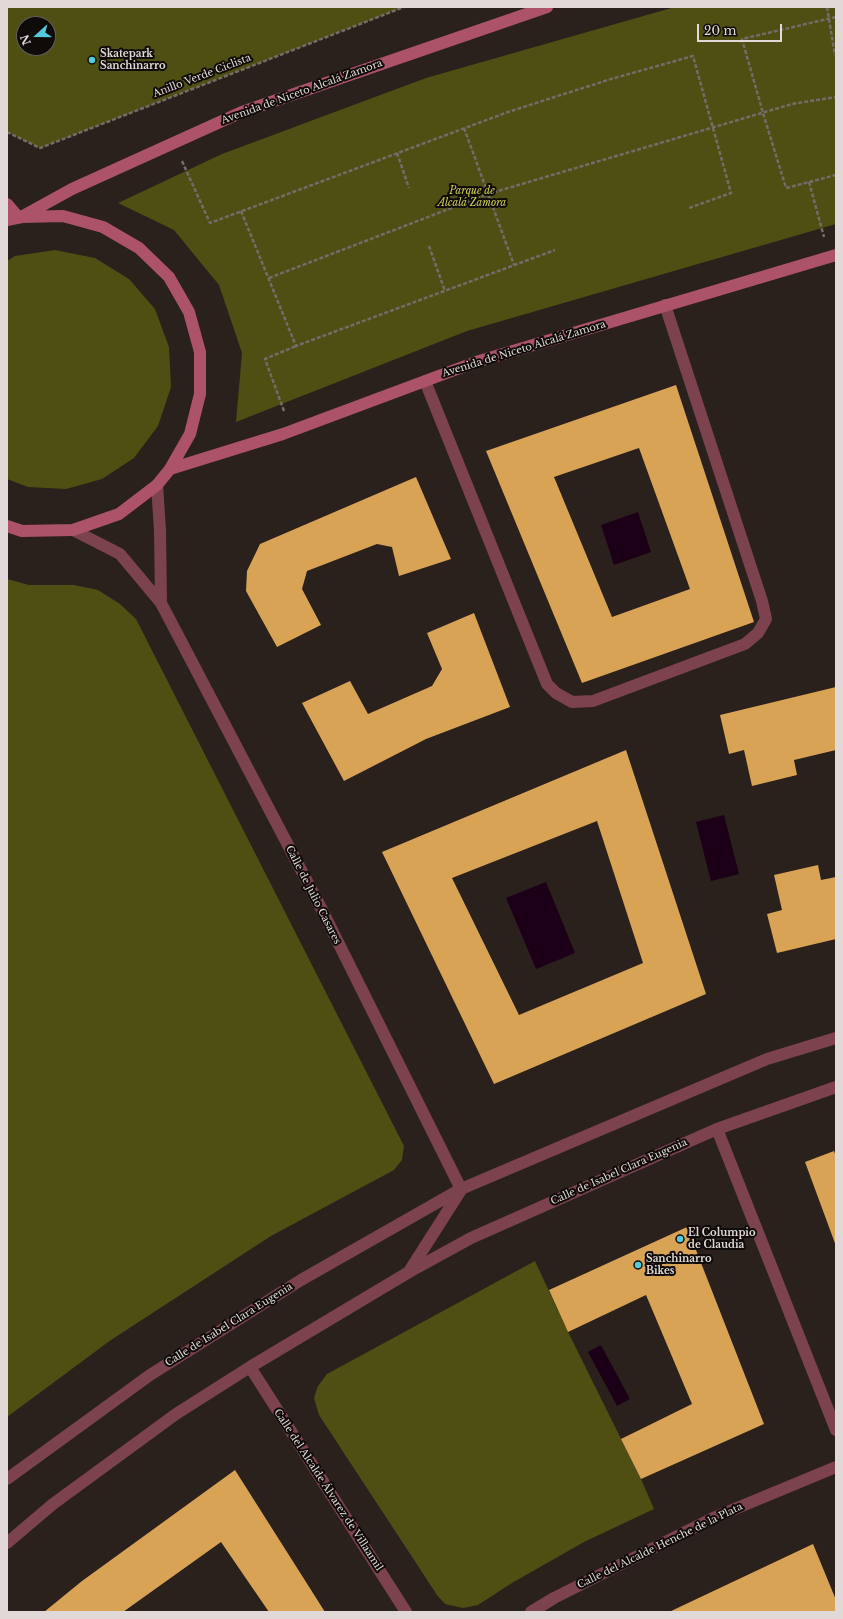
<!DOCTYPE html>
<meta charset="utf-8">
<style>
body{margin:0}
#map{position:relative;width:843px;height:1619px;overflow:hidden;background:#2a201c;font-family:"Libre Baskerville",serif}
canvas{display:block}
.frame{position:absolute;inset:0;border:8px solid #e0d9d7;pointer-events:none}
.north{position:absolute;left:16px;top:16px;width:40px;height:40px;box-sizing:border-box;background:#0f0b09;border:1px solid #635d5b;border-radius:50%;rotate:249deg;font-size:11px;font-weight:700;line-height:16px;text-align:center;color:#e0d9d7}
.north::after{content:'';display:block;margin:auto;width:14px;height:18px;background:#54cadd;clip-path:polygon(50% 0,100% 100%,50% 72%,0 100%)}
.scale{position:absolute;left:697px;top:24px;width:85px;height:18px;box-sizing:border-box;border:2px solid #e0d9d7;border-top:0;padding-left:5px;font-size:12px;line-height:14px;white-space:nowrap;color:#e0d9d7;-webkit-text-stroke:3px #0f0b09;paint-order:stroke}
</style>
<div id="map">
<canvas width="843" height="1619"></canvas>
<div class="frame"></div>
<div class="north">N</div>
<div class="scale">20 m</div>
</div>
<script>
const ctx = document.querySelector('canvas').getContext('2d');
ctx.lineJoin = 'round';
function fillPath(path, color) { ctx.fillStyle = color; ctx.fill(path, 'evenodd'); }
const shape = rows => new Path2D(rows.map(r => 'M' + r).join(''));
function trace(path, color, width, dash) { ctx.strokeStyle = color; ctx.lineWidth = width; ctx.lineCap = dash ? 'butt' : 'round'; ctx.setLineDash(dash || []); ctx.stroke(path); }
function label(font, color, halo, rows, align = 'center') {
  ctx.font = font + ' "Libre Baskerville",serif'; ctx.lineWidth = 4; ctx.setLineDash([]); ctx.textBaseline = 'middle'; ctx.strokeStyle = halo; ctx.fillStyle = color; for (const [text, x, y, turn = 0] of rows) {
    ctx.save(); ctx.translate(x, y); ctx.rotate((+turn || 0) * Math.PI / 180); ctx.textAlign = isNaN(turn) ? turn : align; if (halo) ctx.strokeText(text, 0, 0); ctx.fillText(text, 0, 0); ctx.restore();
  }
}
fillPath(shape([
 [7,7,404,7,40,148,7,132],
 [24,24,48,24,48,48,24,48],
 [675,7,836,7,836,224,467,331,236,422,242,353,219,285,174,230,118,203,222,154,426,78],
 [55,250,95,258,129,279,155,309,169,347,171,387,158,426,134,458,102,479,66,489,28,487,7,479,7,261,15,256],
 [7,579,29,585,74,585,98,590,120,604,136,619,404,1146,402,1160,394,1170,271,1236,111,1340,7,1417],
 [535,1261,568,1332,641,1479,654,1509,584,1542,512,1583,478,1605,463,1608,445,1604,437,1595,319,1415,314,1398,318,1386,327,1374]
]), '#4f4e13');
fillPath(shape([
 [638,512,651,552,614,565,601,525],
 [724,815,739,874,711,881,696,822],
 [546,882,575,953,536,969,506,898],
 [601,1345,630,1399,617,1406,588,1352]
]), '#1c0018');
fillPath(shape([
 [676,385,754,622,582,683,486,451],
 [639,448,690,589,612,617,554,477],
 [416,477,451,559,399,576,392,547,377,544,307,571,302,589,321,625,277,647,246,591,247,571,260,544],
 [474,613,510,707,426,739,344,781,302,703,350,681,368,714,432,686,442,669,427,633],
 [836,687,836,750,794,760,797,775,752,786,744,750,729,754,720,715],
 [626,750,706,994,494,1084,382,852],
 [597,821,643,963,519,1015,452,878],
 [818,865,821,880,836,877,836,939,777,953,767,914,782,910,774,875],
 [834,1151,836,1157,836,1246,805,1162],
 [687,1227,764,1424,641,1479,621,1439,692,1404,646,1295,568,1332,549,1290],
 [235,1470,325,1612,269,1612,221,1542,123,1612,44,1612,82,1581],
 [813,1544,836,1600,836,1612,669,1612]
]), '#d9a355');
trace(shape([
 [827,7,835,55],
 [836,17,742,39,763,113,786,188,836,175],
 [464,128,514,265],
 [7,132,40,148,404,7],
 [397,153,409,188],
 [182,161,210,223,508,112,611,79,693,56,731,193,689,208],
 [809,182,824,237],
 [241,211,296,346,555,250],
 [429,246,445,291],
 [269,278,488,194,792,104,836,97],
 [284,411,265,359,296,346]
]), '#756c69', 2.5, [4, 2]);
trace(shape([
 [425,381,547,684,556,693,572,702,593,701,745,644,758,633,766,619,762,601,665,305]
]), '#7c434f', 12);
trace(shape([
 [157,485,160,530,161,603],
 [73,530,120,554,161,603,321,908,461,1189],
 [717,1129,836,1430],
 [410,1270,461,1190],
 [250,1367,406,1612],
 [7,1479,150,1375,301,1280,461,1189,767,1059,836,1038],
 [7,1543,53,1504,176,1414,250,1367,409,1272,471,1238,717,1129,836,1087],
 [531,1612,554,1598,713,1518,836,1467]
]), '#7c434f', 12);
trace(shape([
 [7,204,18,217],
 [23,216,72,189,242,112,547,7],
 [7,220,22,217,63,216,103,227,139,248,169,277,189,312,200,352,200,394,190,434,170,469,157,485,119,514,73,530,22,531,7,526],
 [170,469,283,434,476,362,836,255]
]), '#ad5369', 12);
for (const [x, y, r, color] of [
 [92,60,4,"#54cadd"],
 [680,1239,4,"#54cadd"],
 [638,1265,4,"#54cadd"]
]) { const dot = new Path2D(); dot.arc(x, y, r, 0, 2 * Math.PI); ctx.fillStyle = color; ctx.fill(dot); trace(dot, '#0f0b09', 1.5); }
label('bold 10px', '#e0d9d7', '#0f0b09', [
 ["Skatepark",100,54],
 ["Sanchinarro",100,66],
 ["El Columpio",688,1233],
 ["de Claudia",688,1245],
 ["Sanchinarro",646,1259],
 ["Bikes",646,1271]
], 'left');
label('10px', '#e0d9d7', '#0f0b09', [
 ["Anillo Verde Ciclista",202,76,-21],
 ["Avenida de Niceto Alcalá Zamora",302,92,-20],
 ["Avenida de Niceto Alcalá Zamora",524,349,-17],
 ["Calle de Julio Casares",313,895,63],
 ["Calle de Isabel Clara Eugenia",619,1172,-24],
 ["Calle de Isabel Clara Eugenia",229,1325,-32],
 ["Calle del Alcalde Álvarez de Villaamil",328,1490,57],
 ["Calle del Alcalde Henche de la Plata",660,1546,-26]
]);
label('italic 10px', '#d4d155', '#0f0b09', [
 ["Parque de",472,191],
 ["Alcalá Zamora",472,203]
]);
</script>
